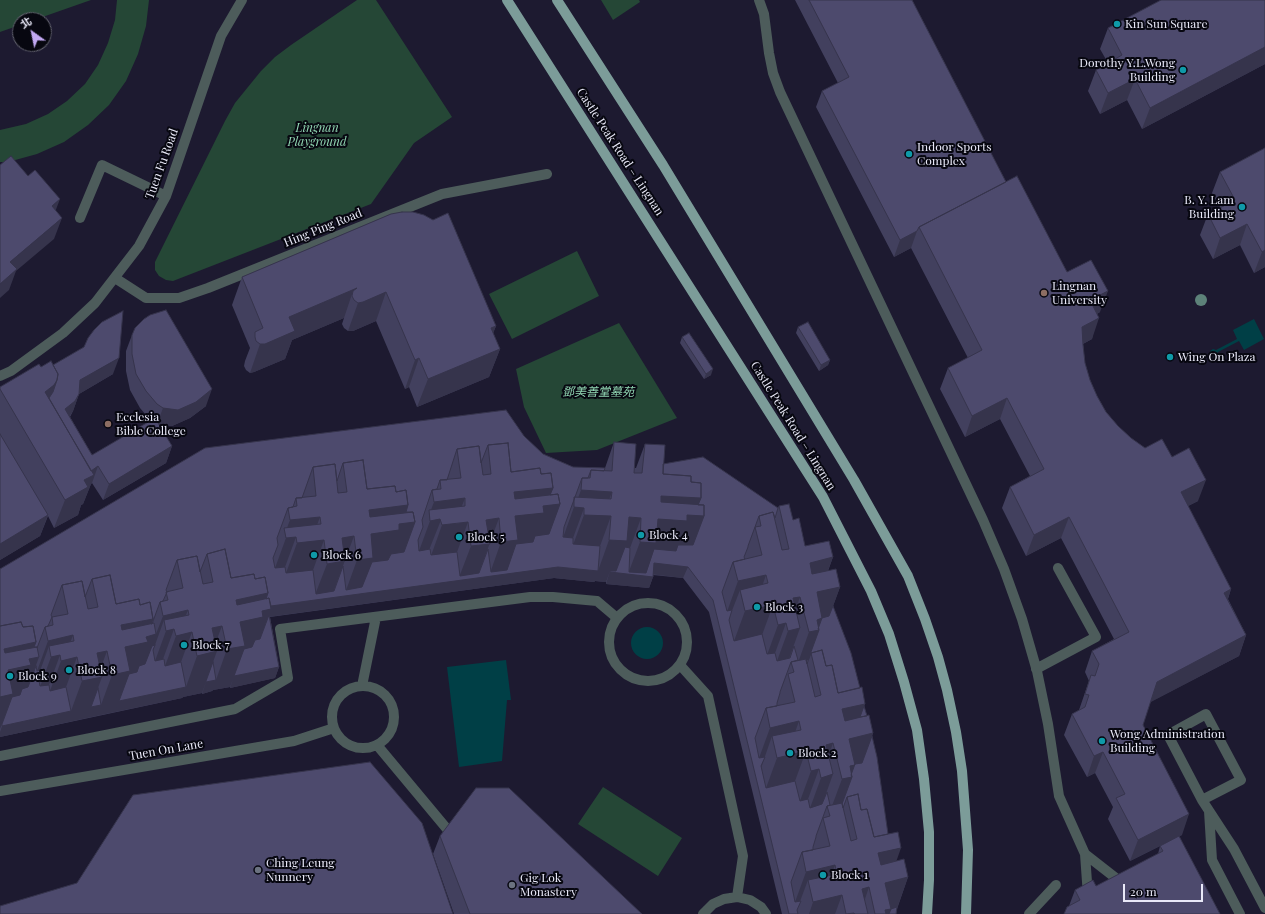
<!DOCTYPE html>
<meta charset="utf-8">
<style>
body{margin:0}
#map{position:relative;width:1265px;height:914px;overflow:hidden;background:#1d1a30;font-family:"Playfair Display","Noto Sans TC",serif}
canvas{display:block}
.north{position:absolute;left:12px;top:12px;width:40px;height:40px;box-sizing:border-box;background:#070710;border:1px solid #61616d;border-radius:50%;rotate:327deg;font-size:11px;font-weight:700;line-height:16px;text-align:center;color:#e9e9f8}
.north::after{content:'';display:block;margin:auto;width:14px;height:18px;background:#c2a8f3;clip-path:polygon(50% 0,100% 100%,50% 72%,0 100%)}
.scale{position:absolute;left:1123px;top:884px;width:80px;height:18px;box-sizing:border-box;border:2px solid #e9e9f8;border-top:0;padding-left:5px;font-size:12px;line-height:14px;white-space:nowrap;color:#e9e9f8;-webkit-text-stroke:3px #070710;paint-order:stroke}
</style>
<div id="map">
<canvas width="1265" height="914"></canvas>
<div class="north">北</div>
<div class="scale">20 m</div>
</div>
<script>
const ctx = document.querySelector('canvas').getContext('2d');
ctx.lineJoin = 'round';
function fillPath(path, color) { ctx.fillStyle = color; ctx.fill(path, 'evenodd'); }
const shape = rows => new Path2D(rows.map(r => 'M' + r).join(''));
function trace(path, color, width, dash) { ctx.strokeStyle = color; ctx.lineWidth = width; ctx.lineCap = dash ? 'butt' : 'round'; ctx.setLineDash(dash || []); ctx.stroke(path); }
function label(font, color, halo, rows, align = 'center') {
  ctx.font = font + ' "Playfair Display","Noto Sans TC",serif'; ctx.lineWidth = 4; ctx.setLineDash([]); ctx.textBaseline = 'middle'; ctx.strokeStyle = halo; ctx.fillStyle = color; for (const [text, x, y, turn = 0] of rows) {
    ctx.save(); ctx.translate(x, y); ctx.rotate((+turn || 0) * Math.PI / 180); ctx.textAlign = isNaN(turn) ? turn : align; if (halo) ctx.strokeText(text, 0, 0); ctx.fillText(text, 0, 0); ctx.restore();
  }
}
fillPath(shape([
 [0,0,91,0,34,20,20,20,20,25,0,32],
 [117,0,149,0,146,26,138,54,126,81,109,105,88,125,64,142,37,154,8,162,0,162,0,130,26,124,48,114,67,101,85,84,98,65,108,43,115,20],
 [357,0,376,0,452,117,414,143,371,204,173,281,166,280,159,276,155,270,155,262,225,121,235,103,261,71,275,57,291,45],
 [601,0,639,0,640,2,613,20],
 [577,251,599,296,512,339,489,294],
 [619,323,677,418,597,450,546,453,524,407,516,369],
 [603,787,682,838,658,876,578,824]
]), '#254736');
fillPath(shape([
 [1254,319,1264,339,1244,350,1239,341,1218,352,1215,356,1210,354,1210,351,1213,349,1216,350,1237,339,1233,330],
 '631 643a16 16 0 1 1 32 0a16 16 0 1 1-32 0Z',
 [506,660,511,700,507,700,502,761,459,767,447,667]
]), '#003f46');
trace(shape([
 [759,0,764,14,769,53,773,73,780,92,983,520,1004,569,1022,619,1037,671,1048,724,1059,796,1085,854,1088,896],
 [80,218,102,165,166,196],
 [115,278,146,298,179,298,208,288,442,194,547,174],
 [0,376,11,371,63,333,95,303,139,246,166,196,221,36,242,0],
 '609 642a39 39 0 1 1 78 0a39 39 0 1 1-78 0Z',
 [680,665,708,696,743,856,737,897],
 [1036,669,1096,637,1058,568],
 '332 717a31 31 0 1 1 62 0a31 31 0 1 1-62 0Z',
 [362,686,376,617],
 [377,745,447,829,452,839],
 [0,756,235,709,288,678,280,629,530,597,553,597,597,601,617,618],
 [0,791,294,741,334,728],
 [1202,800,1241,780,1206,714,1168,735,1202,800,1234,849,1265,908],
 [1209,811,1212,860,1240,914],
 [1085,854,1117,879,1122,888],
 [703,914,713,904,724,899,737,897,750,900,761,907,766,914],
 [1029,914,1056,885]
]), '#4d5c5b', 10);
trace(shape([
 [507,0,823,497,871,591,889,634,904,682,917,730,924,779,929,832,929,880,927,914],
 [557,0,663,165,854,480,908,576,925,619,938,657,947,690,956,732,962,771,968,850,966,914]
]), '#7c9c99', 10);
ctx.fillStyle = '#5d8279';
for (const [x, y] of [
 [1201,300]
]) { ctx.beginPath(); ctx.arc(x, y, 6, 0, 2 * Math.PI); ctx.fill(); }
fillPath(shape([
 [795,0,912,0,1006,182,1067,272,1100,312,1097,314,1092,339,1083,344,1085,363,1090,380,1097,396,1106,412,1118,426,1131,438,1145,448,1172,457,1198,501,1188,506,1231,589,1228,599,1246,635,1239,656,1150,702,1143,725,1182,835,1179,836,1220,914,1069,906,1075,890,1096,886,1158,854,1160,846,1164,844,1130,861,1108,819,1113,807,1095,773,1087,777,1064,735,1072,714,1079,710,1089,681,1085,672,1092,651,1114,639,1061,538,1026,556,1002,508,1010,487,1030,476,1000,419,965,437,940,389,948,368,968,358,911,248,894,257,816,107,822,91,838,83],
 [1265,0,1265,64,1142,129,1127,100,1100,114,1088,91,1096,70,1108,63,1100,49,1108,28],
 [1265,148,1265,267,1254,273,1240,245,1213,259,1200,235,1208,214,1220,207,1212,193,1220,172],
 [391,214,496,326,493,333,500,349,489,377,417,407,409,387,405,389,376,321,353,331,348,331,344,328,342,324,344,318,292,340,285,359,254,372,250,373,246,370,244,366,245,361,250,348,232,305,242,277],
 [798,327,830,360,828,365,819,371,796,333],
 [132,335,206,406,190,418,172,426,159,425,172,446,166,463,103,500,92,483,91,484,83,504,81,505,78,515,54,528,48,516,40,536,0,560,0,387,41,367,53,365,113,374,79,394,73,411,70,417,92,455,151,421,140,408,130,390,126,371,126,351],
 [682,337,711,375,704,379,680,343],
 [524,436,543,454,573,467,605,468,614,442,634,468,636,468,645,444,663,464,778,508,779,506,793,520,805,546,833,557,828,571,840,587,833,606,865,704,864,706,867,716,873,733,872,736,888,834,896,861,908,877,897,909,896,914,782,914,709,612,683,578,653,575,653,577,649,588,606,584,606,582,595,581,594,582,554,578,270,617,279,667,275,678,230,688,230,687,213,690,212,691,202,694,202,693,183,697,182,698,0,737,0,569,205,448],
 [440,836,642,914,454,914,433,854]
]), '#42405e');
fillPath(shape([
 [1265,47,1265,64,1142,129,1150,108],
 [1135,79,1127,100,1100,114,1108,93],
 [60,199,52,220,52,206],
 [62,218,54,239,16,271,9,290,0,298,0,284,10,262],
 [1247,224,1240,245,1213,259,1220,238],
 [917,231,911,248,894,257,900,240],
 [1265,250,1265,267,1254,273,1262,252],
 [357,288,353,291,344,318,292,340,285,359,254,372,250,373,260,344,289,317],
 [1108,291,1100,312,1083,321,1090,300],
 [386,292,376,321,353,331,348,331,358,303],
 [1099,318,1092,339,1075,348,1082,327],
 [496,326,485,354,491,328],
 [500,349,489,377,417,407,428,379],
 [119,358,113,374,74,397,80,380],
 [419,358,409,387,405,389,415,360],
 [830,360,828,365,819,371,821,365],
 [713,369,711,375,704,379,706,374],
 [57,380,47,408,45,392],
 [212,389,206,406,190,418,172,426,157,424,163,408],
 [79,394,73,411,69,417,65,409],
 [1007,398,1000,419,965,437,972,416],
 [172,446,166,463,103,500,109,484],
 [98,466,92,483,91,484,83,504,81,505,78,515,54,528,65,500,83,475],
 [1206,480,1198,501,1174,513,1181,492],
 [553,488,560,504,558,567,598,571,609,540,629,517,641,518,626,559,628,574,640,542,661,496,701,498,704,516,689,557,650,561,653,577,649,588,606,584,610,571,606,582,595,581,594,582,554,578,268,617,256,650,240,660,230,687,213,690,212,691,202,694,206,682,216,680,227,649,236,600,268,593,262,611,268,606,313,600,327,564,342,538,354,536,331,598,344,596,357,560,369,510,408,505,415,522,400,563,458,580,471,546,486,520,499,518,477,578,489,576,501,542,514,492],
 [581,490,612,492,603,515,611,516,596,557,569,556,584,515,584,508,569,549,559,549,574,507,575,507],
 [465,498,455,524,468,522,453,563,427,567,442,525,441,520,425,560,415,562,430,521,429,515,434,502],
 [48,515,40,536,0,560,0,544],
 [320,517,311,541,324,540,309,581,282,584,297,543,296,537,281,578,271,579,286,538,285,533,290,520],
 [1069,517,1061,538,1026,556,1034,535],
 [833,557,820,591,840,587,825,628,819,630,804,671,794,674,809,632,800,597,788,631,786,623,771,664,763,666,778,625,793,598,810,563],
 [654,563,688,567,683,578,650,574],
 [766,575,754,609,773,605,758,646,730,652,745,611,740,590,728,621,723,623,738,581],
 [1231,589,1224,610,1224,593],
 [188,610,178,635,192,632,177,673,161,677,176,636,174,629,159,670,151,672,166,631,164,620,151,656,141,676,125,685,115,712,87,718,91,707,101,705,112,675,121,625,153,619,146,637,156,634,163,616],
 [222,626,212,652,217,651,202,693,183,697,182,698,115,712,119,701,186,687,197,656,212,628],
 [800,628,785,670,773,672,788,631],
 [73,635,64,660,77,657,62,698,46,702,61,661,60,655,45,696,36,698,51,657,49,646,36,682,33,682,48,641],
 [1246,635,1239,656,1149,703,1157,682],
 [36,642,29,659,39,657,24,698,8,708,0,729,0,654,4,649],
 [107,651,97,678,102,677,87,718,0,737,0,732,2,726,71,711,82,681,97,653],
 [279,667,275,678,230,688,234,676],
 [865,704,853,738,873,733,858,774,852,777,837,818,830,816,829,814,842,779,833,743,821,778,833,774,818,816,806,819,821,778,819,769,804,810,796,812,811,771,826,745,842,709],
 [799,721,787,755,806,751,791,792,762,799,777,758,772,736,761,768,755,769,770,728],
 [1103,752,1095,773,1087,777,1094,756],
 [1189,814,1182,835,1130,861,1138,840],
 [901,848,889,882,908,877,895,914,875,914,869,887,860,914,854,913,854,914,851,914,878,853],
 [835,865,823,899,842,895,835,914,809,914,813,902,808,880,796,912,791,913,806,872]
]), '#36344c');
const building = shape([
 [809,0,912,0,1006,182,919,227,917,231,900,240,822,91,849,77,809,0],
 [1161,0,1265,0,1265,47,1150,108,1135,79,1108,93,1096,70,1122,55,1108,28,1161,0],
 [1265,148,1265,250,1262,252,1247,224,1220,238,1208,214,1235,200,1220,172,1265,148],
 [11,156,28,176,35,170,60,199,52,206,62,218,10,262,17,269,0,284,0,165,11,156],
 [1017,176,1067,272,1091,260,1108,291,1090,300,1099,318,1082,327,1083,345,1085,363,1090,380,1097,396,1106,412,1118,426,1131,438,1145,448,1162,439,1172,457,1189,448,1206,480,1181,492,1231,589,1224,593,1246,635,1157,682,1143,725,1189,814,1138,840,1116,798,1125,794,1103,752,1094,756,1072,714,1085,707,1089,695,1085,694,1091,675,1095,676,1099,664,1092,651,1129,632,1069,517,1034,535,1010,487,1044,469,1007,398,972,416,948,368,982,350,919,227,1017,176],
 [402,212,413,212,424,215,433,220,448,213,496,326,491,328,500,349,428,379,419,358,415,360,386,292,363,302,358,303,354,300,352,296,353,291,357,288,289,317,295,331,265,344,260,344,256,341,255,337,255,332,263,328,242,277,391,214,402,212],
 [166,310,212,389,196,402,178,410,163,408,157,404,146,391,136,374,132,354,132,335,135,328,144,319,150,315,166,310],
 [123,311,119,358,80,380,79,394,75,401,65,409,92,455,155,418,172,446,109,484,98,466,91,471,49,398,53,392,57,380,58,374,53,365,84,347,88,338,94,330,102,322,123,311],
 [808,322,830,360,821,365,798,327,808,322],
 [689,333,713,369,706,374,682,337,689,333],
 [51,361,58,374,57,380,54,385,45,392,94,475,84,480,88,487,65,500,0,389,0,387,39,364,41,367,51,361],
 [506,410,524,436,543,454,573,467,605,468,604,471,591,470,588,478,582,478,564,527,563,537,573,538,573,544,600,546,598,571,558,567,271,606,269,598,266,599,268,593,265,577,255,579,254,574,231,578,225,549,207,554,200,572,197,556,177,560,166,590,167,592,163,601,160,602,152,624,151,624,153,619,150,602,140,605,139,599,116,604,110,575,92,579,85,597,82,581,62,585,51,615,52,617,48,626,45,627,37,648,37,647,34,647,36,642,33,626,23,627,21,622,0,626,0,569,205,448,506,410],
 [508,443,511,472,540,468,541,474,551,473,553,488,550,495,558,494,560,504,549,534,535,536,533,542,516,544,507,570,491,572,488,549,479,573,460,576,457,552,431,555,430,549,419,551,418,540,423,527,422,520,432,490,437,489,440,480,447,480,457,449,479,446,481,463,488,445,508,443],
 [363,460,367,489,395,486,396,492,406,490,408,505,406,512,413,512,415,522,404,552,391,554,388,560,372,562,362,587,346,590,343,566,334,591,316,594,313,570,286,573,285,567,275,568,273,558,278,545,277,538,288,508,293,507,296,498,302,498,313,467,335,464,337,481,343,463,363,460],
 [0,434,48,515,0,544,0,434],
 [614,442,636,444,634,473,642,473,645,444,665,445,663,474,691,476,691,482,701,483,701,498,661,496,661,502,704,505,704,516,687,515,687,521,658,519,656,543,640,542,641,518,629,517,627,541,609,540,611,516,584,515,584,508,574,507,574,497,611,499,612,492,581,490,582,478,590,478,591,470,612,471,614,442],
 [508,443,511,472,540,468,541,474,551,473,553,488,514,492,515,499,558,494,560,504,543,506,544,513,515,516,518,540,501,542,499,518,486,520,490,544,471,546,468,522,442,525,440,519,430,521,429,510,465,506,465,498,434,502,432,490,441,489,440,480,461,478,457,449,479,446,483,475,491,474,488,445,508,443],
 [703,457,778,508,775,518,773,512,759,516,748,546,748,547,744,557,745,559,733,562,722,592,727,611,732,610,729,620,734,641,762,634,767,654,775,653,777,661,790,658,794,646,798,660,791,662,780,692,780,693,777,703,777,706,766,708,755,738,759,758,765,757,761,766,766,788,795,781,800,801,808,799,810,808,822,804,827,792,830,805,827,806,816,836,816,837,813,847,813,850,802,852,791,882,795,902,801,901,797,910,798,914,789,914,713,600,688,567,654,563,653,577,610,572,610,571,616,571,625,547,630,548,629,572,646,573,654,549,676,551,678,545,693,545,704,516,704,505,698,505,701,498,701,483,691,482,691,476,663,474,663,464,703,457],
 [363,460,367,489,395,486,396,492,406,490,408,505,369,510,370,517,413,512,415,522,399,524,399,530,371,534,373,558,357,560,354,536,342,538,345,561,327,564,324,540,297,543,296,537,286,538,284,528,321,524,320,517,290,520,288,508,297,506,296,498,316,496,313,467,335,464,338,493,347,492,343,463,363,460],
 [789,504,793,520,799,518,805,546,829,541,833,557,810,563,812,574,836,569,840,587,817,592,822,618,817,620,819,630,809,632,800,597,793,598,800,628,788,631,786,623,778,625,773,605,745,611,740,590,768,583,766,575,738,581,733,562,762,555,755,527,761,526,759,516,773,512,782,550,789,549,779,506,789,504],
 [225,549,231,578,254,574,255,579,265,577,268,593,236,600,237,605,269,598,271,609,262,611,263,617,240,622,245,646,227,649,222,626,212,628,217,651,197,656,192,632,176,636,174,629,166,631,164,620,189,615,188,610,163,616,160,602,168,600,166,592,183,588,177,560,197,556,203,584,213,582,207,554,225,549],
 [110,575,116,604,139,599,140,605,150,602,153,619,121,625,122,630,154,623,156,634,146,637,148,642,125,647,130,671,112,675,107,651,97,653,102,677,82,681,77,657,61,661,60,655,51,657,49,646,74,641,73,635,48,641,45,627,53,625,52,617,68,614,62,585,82,581,88,609,98,607,92,579,110,575],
 [833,606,851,653,860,688,838,693,832,665,826,666,822,650,811,653,807,664,806,660,808,660,819,630,818,629,822,618,829,616,833,606],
 [269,615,279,667,234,676,244,649,252,647,255,640,260,639,269,615],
 [21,622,23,627,33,626,36,642,4,649,5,653,37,647,39,657,29,659,31,665,8,670,13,694,0,697,0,626,21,622],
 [155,645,153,650,155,661,164,659,165,666,181,662,186,687,119,701,129,674,137,672,139,666,145,664,152,646,155,645],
 [822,650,826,666,832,665,838,693,862,687,865,704,842,709,845,721,869,715,873,733,849,739,855,765,850,766,852,777,842,779,833,743,826,745,833,774,821,778,819,769,811,771,806,751,777,758,772,736,801,730,799,721,770,728,766,708,795,702,788,674,794,672,791,662,806,659,815,697,821,695,811,653,822,650],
 [213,662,216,680,206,682,206,681,213,662],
 [36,666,37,671,40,670,38,676,40,686,49,685,50,691,66,687,71,711,2,726,2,724,12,697,20,695,22,689,28,687,36,666],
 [98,688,101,705,91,707,98,688],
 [864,706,867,716,860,717,864,706],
 [872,736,877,757,888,834,874,837,867,809,861,810,858,794,847,797,843,808,842,804,852,777,851,775,855,764,862,763,872,736],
 [370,762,422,823,453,914,0,914,0,906,77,883,133,795,370,762],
 [476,788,509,788,642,914,470,914,440,836,476,788],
 [858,794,861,810,867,809,874,837,898,832,901,848,878,853,881,865,904,859,908,877,885,883,891,909,885,910,886,914,875,914,869,887,862,889,868,914,855,914,854,913,846,914,842,895,813,902,808,880,837,874,835,865,806,872,802,852,830,846,823,818,830,816,827,806,842,803,851,841,857,839,847,797,858,794],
 [1179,836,1220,914,1064,914,1067,907,1080,900,1075,890,1093,880,1096,886,1163,851,1160,846,1179,836],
 [897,907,896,914,889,914,891,909,897,907]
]);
fillPath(building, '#4d4a6d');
trace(building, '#36344c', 1);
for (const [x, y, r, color] of [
 [1117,24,4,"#0f9aa8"],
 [1183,70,4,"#0f9aa8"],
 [909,154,4,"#0f9aa8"],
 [1242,207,4,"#0f9aa8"],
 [1044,293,4,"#8d6e63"],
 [1170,357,4,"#0f9aa8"],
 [108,424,4,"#8d6e63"],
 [641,535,4,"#0f9aa8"],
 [459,537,4,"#0f9aa8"],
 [314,555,4,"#0f9aa8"],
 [757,607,4,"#0f9aa8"],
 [184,645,4,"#0f9aa8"],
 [69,670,4,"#0f9aa8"],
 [10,676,4,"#0f9aa8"],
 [1102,741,4,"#0f9aa8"],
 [790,753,4,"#0f9aa8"],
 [258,870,4,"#6b7280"],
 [823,875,4,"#0f9aa8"],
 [512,885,4,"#6b7280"]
]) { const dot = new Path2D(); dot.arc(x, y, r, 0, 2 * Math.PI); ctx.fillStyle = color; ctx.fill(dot); trace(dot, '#070710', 1.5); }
label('12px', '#e9e9f8', '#070710', [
 ["Kin Sun Square",1125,24],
 ["Dorothy Y.L.Wong",1175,63,"right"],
 ["Building",1175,77,"right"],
 ["Indoor Sports",917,147],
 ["Complex",917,161],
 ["B. Y. Lam",1234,200,"right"],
 ["Building",1234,214,"right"],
 ["Lingnan",1052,286],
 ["University",1052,300],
 ["Wing On Plaza",1178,357],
 ["Ecclesia",116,417],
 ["Bible College",116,431],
 ["Block 4",649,535],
 ["Block 5",467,537],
 ["Block 6",322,555],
 ["Block 3",765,607],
 ["Block 7",192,645],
 ["Block 8",77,670],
 ["Block 9",18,676],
 ["Wong Administration",1110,734],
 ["Building",1110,748],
 ["Block 2",798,753],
 ["Ching Leung",266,863],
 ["Nunnery",266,877],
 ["Block 1",831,875],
 ["Gig Lok",520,878],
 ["Monastery",520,892]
], 'left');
label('italic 12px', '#92d8b4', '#070710', [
 ["Lingnan",317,128],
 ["Playground",317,142],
 ["鄧美善堂墓苑",598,392]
]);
label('12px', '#e9e9f8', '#070710', [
 ["Castle Peak Road – Lingnan",620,152,57],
 ["Tuen Fu Road",162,164,-70],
 ["Hing Ping Road",323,228,-22],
 ["Castle Peak Road – Lingnan",793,426,58],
 ["Tuen On Lane",166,750,-10]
]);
</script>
